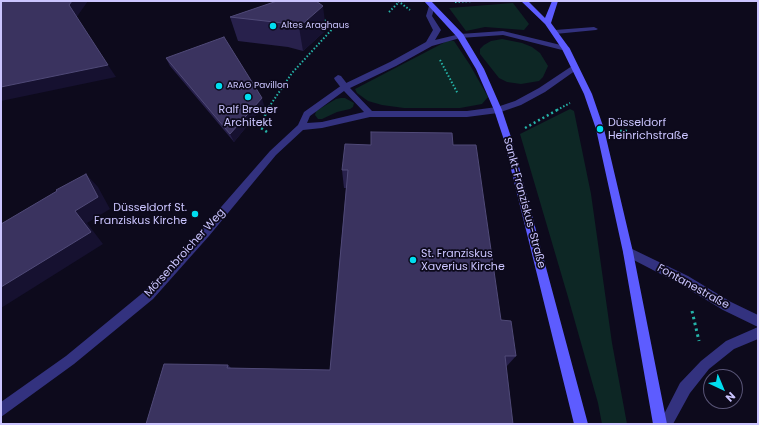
<!DOCTYPE html>
<meta charset="utf-8">
<style>
body{margin:0}
#map{position:relative;width:759px;height:425px;overflow:hidden;background:#0d0a1c;font-family:Poppins,sans-serif}
canvas{display:block}
.frame{position:absolute;inset:0;border:2px solid #cbc5ff;pointer-events:none}
.north{position:absolute;left:703px;top:369px;width:40px;height:40px;box-sizing:border-box;background:#0d0a1c;border:1px solid #595577;border-radius:50%;rotate:136deg;font-size:11px;font-weight:700;line-height:16px;text-align:center;color:#cbc5ff}
.north::after{content:'';display:block;margin:auto;width:14px;height:18px;background:#00def0;clip-path:polygon(50% 0,100% 100%,50% 72%,0 100%)}
</style>
<div id="map">
<canvas width="759" height="425"></canvas>
<div class="frame"></div>
<div class="north">N</div>
</div>
<script>
const ctx = document.querySelector('canvas').getContext('2d');
ctx.lineJoin = 'round';
function fillPath(path, color) { ctx.fillStyle = color; ctx.fill(path, 'evenodd'); }
const shape = rows => new Path2D(rows.map(r => 'M' + r).join(''));
function trace(path, color, width, dash) { ctx.strokeStyle = color; ctx.lineWidth = width; ctx.lineCap = dash ? 'butt' : 'round'; ctx.setLineDash(dash || []); ctx.stroke(path); }
function label(font, color, halo, rows, align = 'center') {
  ctx.font = font + ' Poppins,sans-serif'; ctx.lineWidth = 3.5; ctx.setLineDash([]); ctx.textBaseline = 'middle'; ctx.strokeStyle = halo; ctx.fillStyle = color; for (const [text, x, y, turn = 0] of rows) {
    ctx.save(); ctx.translate(x, y); ctx.rotate((+turn || 0) * Math.PI / 180); ctx.textAlign = isNaN(turn) ? turn : align; if (halo) ctx.strokeText(text, 0, 0); ctx.fillText(text, 0, 0); ctx.restore();
  }
}
fillPath(shape([
 [513,3,529,24,524,30,485,27,466,31,449,8],
 [502,39,522,43,532,47,540,53,548,66,543,77,539,81,521,84,507,82,499,78,480,54,480,49,484,45,491,41],
 [449,40,454,41,470,65,488,97,482,104,460,108,404,108,382,105,368,101,357,93,355,89],
 [341,98,345,98,354,103,353,107,350,109,337,112,322,119,318,119,315,115,316,111,336,99],
 [570,109,574,111,591,194,612,343,627,424,602,424,598,403,568,297,520,134]
]), '#0d2725');
trace(shape([
 [398,1,410,10],
 [455,2,473,1],
 [389,12,399,2],
 [440,60,458,94],
 [267,110,292,73,335,26,322,19],
 [557,110,570,103]
]), '#25b3a8', 2, [1.5, 2]);
trace(shape([
 [525,128,559,109],
 [620,131,627,131],
 [267,132,261,128,267,109]
]), '#25b3a8', 2.5, [2, 3]);
trace(shape([
 [692,311,699,341]
]), '#25b3a8', 3, [2.5, 3.5]);
fillPath(shape([
 [594,27,598,29,596,30,555,34,551,32,555,30,594,27],
 [338,75,341,76,348,85,348,89,342,89,335,80,334,78,338,75]
]), '#33327f');
fillPath(shape([
 [628,247,688,276,731,302,758,315,758,327,723,310,680,284,624,255,623,252,624,249,628,247],
 [758,327,758,339,734,349,709,369,690,393,673,424,659,424,680,383,701,361,726,341,758,327]
]), '#33327f');
fillPath(shape([
 [432,4,435,6,432,16,441,30,435,40,460,34,503,31,569,47,570,49,566,51,503,35,460,38,432,46,396,66,350,88,372,111,467,111,497,107,515,101,539,88,572,66,575,66,579,68,545,92,521,105,498,113,467,117,370,117,322,128,303,130,276,155,209,236,153,299,74,364,1,417,1,402,66,356,145,291,201,230,270,151,298,125,304,112,342,85,390,62,426,42,433,30,426,16,429,6,432,4],
 [344,91,364,112,322,122,307,123,310,116,344,91]
]), '#33327f');
fillPath(shape([
 [424,1,431,1,463,34,484,69,502,110,511,137,588,424,574,424,503,137,494,110,476,69,457,37,424,1],
 [521,1,528,1,545,18,552,1,558,1,551,23,570,49,592,94,604,129,633,252,667,424,653,424,623,252,596,129,584,94,562,49,545,24,521,1]
]), '#5d5cff');
fillPath(shape([
 [277,1,326,30,303,51,288,47,238,41,230,17],
 [166,58,264,105,234,142,170,66],
 [371,145,453,145,501,320,516,356,506,367,146,424,228,365,231,368,330,370,346,188,344,188,342,170]
]), '#28214c');
fillPath(shape([
 [72,1,88,1,76,18,69,5],
 [323,6,326,30,303,51,299,27],
 [108,65,116,77,1,101,1,87],
 [262,98,264,105,234,142,230,134],
 [86,174,98,187,110,209,87,223,103,244,1,308,1,287,75,211]
]), '#161130');
const building = shape([
 [1,1,72,1,69,5,108,65,1,87,1,1],
 [277,1,316,1,323,6,299,27,283,23,230,17,277,1],
 [224,37,262,98,230,134,166,58,224,37],
 [371,132,452,133,453,145,476,145,501,320,511,321,516,356,505,356,513,424,146,424,164,364,228,365,227,368,330,370,348,170,342,170,345,144,371,145,371,132],
 [86,174,98,197,75,211,91,232,1,287,1,224,57,191,56,190,86,174]
]);
fillPath(building, '#3a335f');
trace(building, '#504a78', 1);
for (const [x, y, r, color] of [
 [273,26,4,"#00def0"],
 [219,86,4,"#00def0"],
 [248,97,4,"#00def0"],
 [600,129,4,"#00def0"],
 [195,214,4,"#00def0"],
 [413,260,4,"#00def0"]
]) { const dot = new Path2D(); dot.arc(x, y, r, 0, 2 * Math.PI); ctx.fillStyle = color; ctx.fill(dot); trace(dot, '#0d0a1c', 1.5); }
label('9px', '#cbc5ff', '#0d0a1c', [
 ["Altes Araghaus",281,26],
 ["ARAG Pavillon",227,86]
], 'left');
label('11px', '#cbc5ff', '#0d0a1c', [
 ["Ralf Breuer",248,110,"center"],
 ["Architekt",248,123,"center"],
 ["Düsseldorf",608,123],
 ["Heinrichstraße",608,136],
 ["Düsseldorf St.",187,208,"right"],
 ["Franziskus Kirche",187,221,"right"],
 ["St. Franziskus",421,254],
 ["Xaverius Kirche",421,267]
], 'left');
label('11px', '#cbc5ff', '#0d0a1c', [
 ["Sankt-Franziskus-Straße",524,203,75],
 ["Mörsenbroicher Weg",185,253,-48],
 ["Fontanestraße",693,287,29]
]);
</script>
